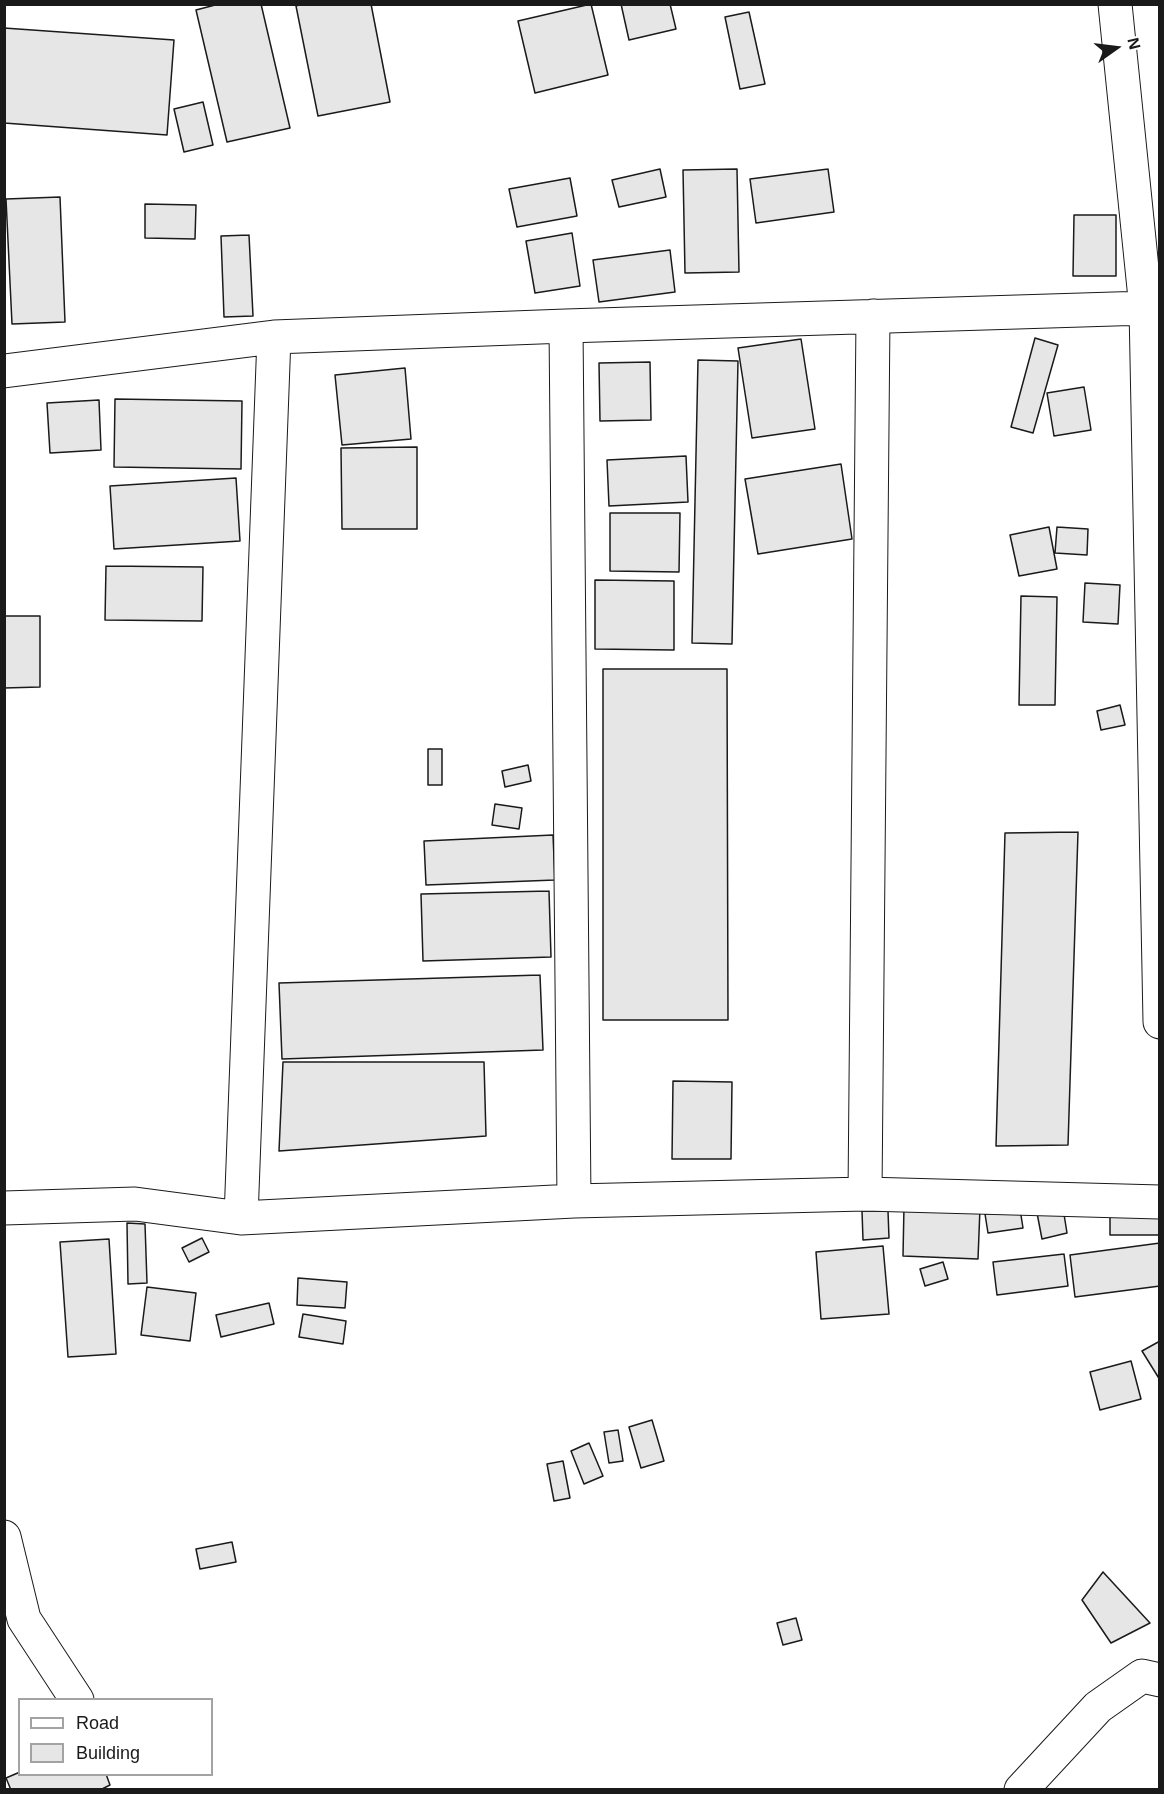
<!DOCTYPE html>
<style>
body{margin:0}
#map{position:relative;width:1164px;height:1794px;overflow:hidden;background:#fff;font-family:Helvetica,sans-serif}
canvas{display:block}
.frame{position:absolute;inset:0;border:6px solid #1a1a1a;pointer-events:none}
.legend{position:absolute;left:18px;top:1698px;width:195px;height:78px;box-sizing:border-box;background:#fff;border:2px solid #a3a3a3;margin:0;padding:8px 10px;list-style:none;font-size:18px;color:#1a1a1a}
.legend li{display:flex;align-items:center;gap:12px;height:30px}
.legend b{width:30px;border:2px solid #a3a3a3}
.north{position:absolute;left:1086px;top:18px;width:60px;height:60px;-webkit-text-stroke:4px #fff;paint-order:stroke;rotate:76deg;font-size:16px;font-weight:700;line-height:24px;text-align:center;color:#1a1a1a}
.north::after{content:'';display:block;margin:auto;width:21px;height:27px;background:#1a1a1a;clip-path:polygon(50% 0,100% 100%,50% 72%,0 100%)}
</style>
<div id="map">
<canvas width="1164" height="1794"></canvas>
<div class="frame"></div>
<ul class="legend">
<li><b style="height:8px;background:#fff"></b>Road</li>
<li><b style="height:16px;background:#e6e6e6"></b>Building</li>
</ul>
<div class="north">N</div>
</div>
<script>
const ctx = document.querySelector('canvas').getContext('2d');
ctx.lineJoin = 'round';
function fillPath(path, color) { ctx.fillStyle = color; ctx.fill(path, 'evenodd'); }
const shape = rows => new Path2D(rows.map(r => 'M' + r).join(''));
function trace(path, color, width, dash) { ctx.strokeStyle = color; ctx.lineWidth = width; ctx.lineCap = dash ? 'butt' : 'round'; ctx.setLineDash(dash || []); ctx.stroke(path); }
const building = shape([
 [219,4,261,4,290,128,227,142,196,10,219,4],
 [302,4,371,4,390,102,318,116,296,6,302,4],
 [591,4,608,75,535,93,518,21,591,4],
 [621,4,670,4,676,29,629,40,621,4],
 [749,12,765,84,740,89,725,17,749,12],
 [4,28,174,40,167,135,4,123,4,28],
 [203,102,213,145,184,152,174,109,203,102],
 [660,169,666,197,619,207,612,180,660,169],
 [737,169,739,272,685,273,683,170,737,169],
 [828,169,834,212,756,223,750,179,828,169],
 [570,178,577,216,517,227,509,189,570,178],
 [60,197,65,322,12,324,6,199,60,197],
 [145,204,196,205,195,239,145,238,145,204],
 [1074,215,1116,215,1116,276,1073,276,1074,215],
 [572,233,580,286,535,293,526,241,572,233],
 [249,235,253,316,224,317,221,236,249,235],
 [670,250,675,292,599,302,593,260,670,250],
 [1035,338,1058,345,1033,433,1011,427,1035,338],
 [801,339,815,429,752,438,738,348,801,339],
 [698,360,738,361,732,644,692,643,698,360],
 [650,362,651,420,600,421,599,363,650,362],
 [405,368,411,439,342,445,335,375,405,368],
 [1084,387,1091,430,1054,436,1047,393,1084,387],
 [115,399,242,401,241,469,114,467,115,399],
 [99,400,101,450,50,453,47,403,99,400],
 [417,447,417,529,342,529,341,448,417,447],
 [686,456,688,502,609,506,607,460,686,456],
 [841,464,852,539,758,554,745,479,841,464],
 [236,478,240,541,114,549,110,486,236,478],
 [610,513,680,513,679,572,610,571,610,513],
 [1049,527,1057,569,1019,576,1010,535,1049,527],
 [1057,527,1088,529,1087,555,1055,553,1057,527],
 [106,566,203,567,202,621,105,620,106,566],
 [595,580,674,581,674,650,595,649,595,580],
 [1085,583,1120,585,1118,624,1083,622,1085,583],
 [1021,596,1057,597,1055,705,1019,705,1021,596],
 [4,616,40,616,40,687,4,688,4,616],
 [603,669,727,669,728,1020,603,1020,603,669],
 [1120,705,1125,725,1101,730,1097,711,1120,705],
 [428,749,442,749,442,785,428,785,428,749],
 [528,765,531,781,505,787,502,771,528,765],
 [495,804,522,808,519,829,492,825,495,804],
 [1078,832,1068,1145,996,1146,1005,833,1078,832],
 [553,835,555,880,426,885,424,841,553,835],
 [549,891,551,957,423,961,421,894,549,891],
 [540,975,543,1050,282,1059,279,983,540,975],
 [283,1062,484,1062,486,1136,279,1151,283,1062],
 [673,1081,732,1082,731,1159,672,1159,673,1081],
 [1160,1205,1160,1235,1110,1235,1110,1206,1160,1205],
 [904,1206,980,1208,978,1259,903,1256,904,1206],
 [1063,1208,1067,1233,1042,1239,1037,1213,1063,1208],
 [1020,1209,1023,1228,988,1233,985,1214,1020,1209],
 [862,1211,888,1211,889,1238,863,1240,862,1211],
 [127,1223,145,1224,147,1283,128,1284,127,1223],
 [202,1238,209,1252,189,1262,182,1248,202,1238],
 [109,1239,116,1354,68,1357,60,1242,109,1239],
 [1160,1243,1160,1286,1075,1297,1070,1255,1160,1243],
 [883,1246,889,1314,821,1319,816,1252,883,1246],
 [1064,1254,1068,1286,997,1295,993,1262,1064,1254],
 [943,1262,948,1279,925,1286,920,1269,943,1262],
 [298,1278,347,1282,345,1308,297,1305,298,1278],
 [147,1287,196,1293,190,1341,141,1335,147,1287],
 [269,1303,274,1324,221,1337,216,1315,269,1303],
 [303,1314,346,1321,343,1344,299,1337,303,1314],
 [1160,1341,1160,1380,1142,1351,1160,1341],
 [1131,1361,1141,1399,1100,1410,1090,1372,1131,1361],
 [652,1420,664,1461,641,1468,629,1427,652,1420],
 [618,1430,623,1461,609,1463,604,1432,618,1430],
 [589,1443,603,1476,584,1484,571,1451,589,1443],
 [563,1461,570,1498,554,1501,547,1464,563,1461],
 [232,1542,236,1562,200,1569,196,1549,232,1542],
 [1103,1572,1150,1623,1111,1643,1082,1600,1103,1572],
 [796,1618,802,1640,783,1645,777,1623,796,1618],
 [20,1772,20,1774,106,1774,110,1785,100,1790,11,1790,6,1778,20,1772]
]);
fillPath(building, '#e6e6e6');
trace(building, '#1a1a1a', 1.5);
const minor = shape([
 [1115,4,1146,308,1160,1022],
 [1146,308,566,326,274,337,241,1218,574,1201,865,1194,1160,1202],
 [566,326,574,1201],
 [4,371,274,337],
 [865,1194,873,316],
 [4,1208,135,1204,241,1218],
 [4,1537,24,1619,77,1700],
 [1021,1790,1098,1707,1142,1676,1160,1680]
]);
trace(minor, '#1a1a1a', 35);
trace(minor, '#fff', 33);
</script>
